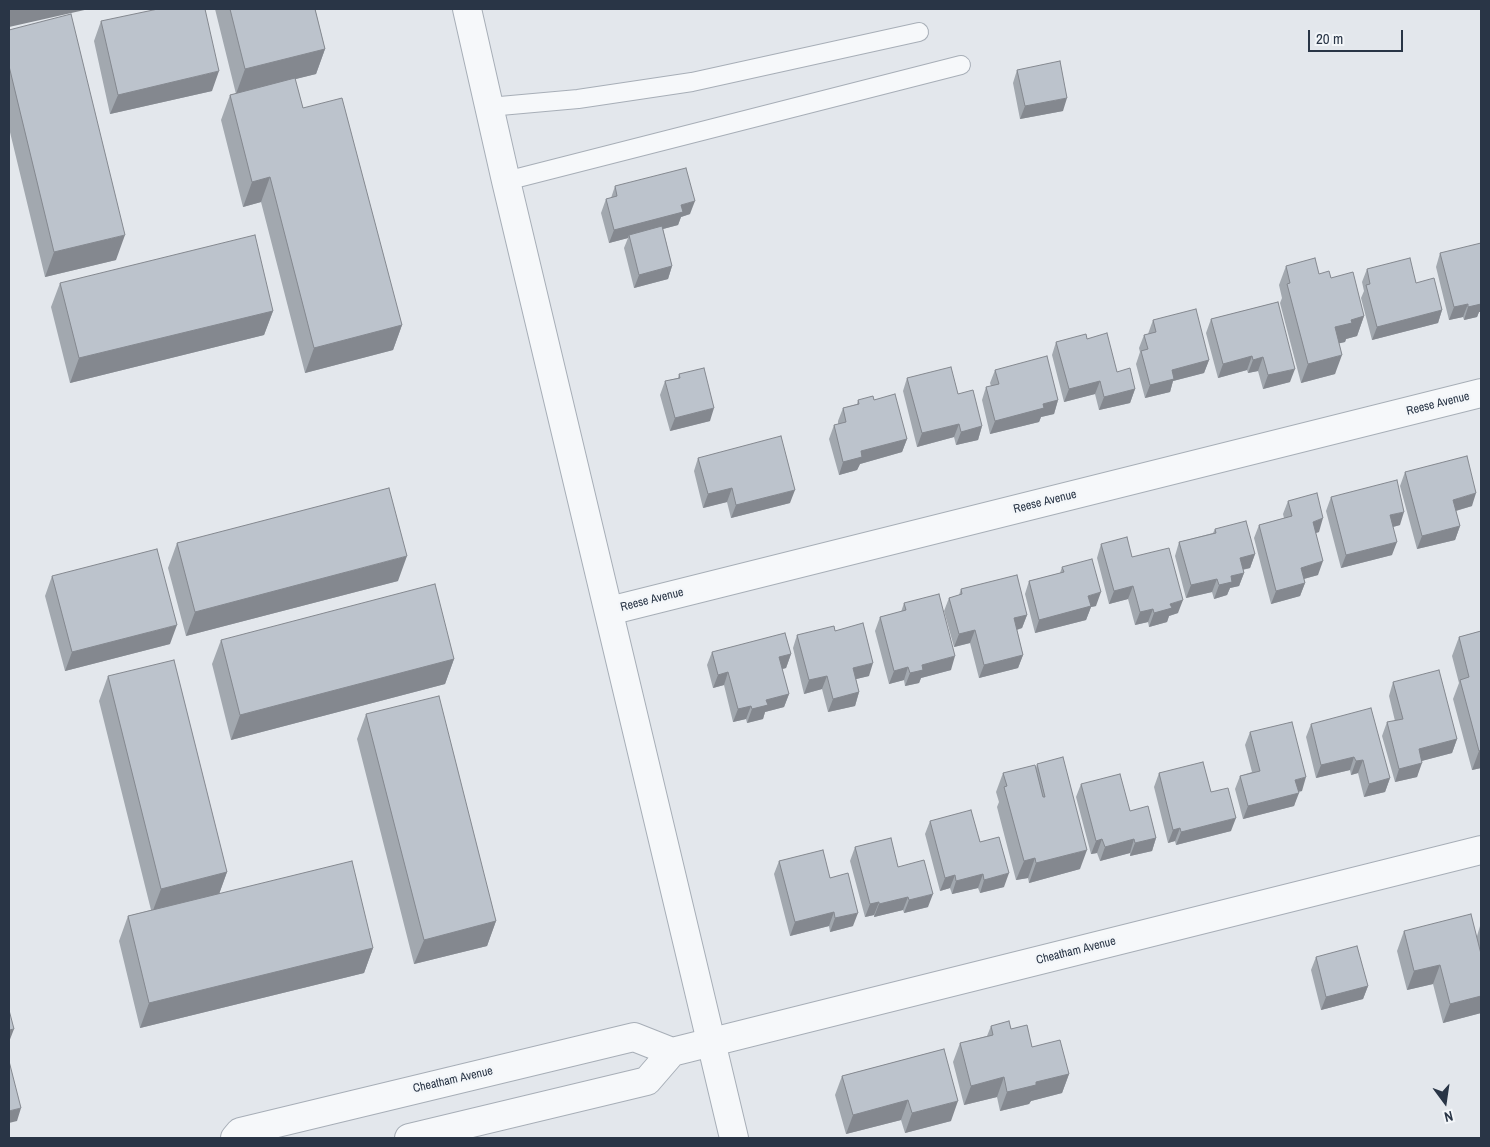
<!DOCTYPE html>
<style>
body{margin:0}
#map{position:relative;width:1490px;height:1147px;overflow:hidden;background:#e3e7ec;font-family:"Archivo Narrow",sans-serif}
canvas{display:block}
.frame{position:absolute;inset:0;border:10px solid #293546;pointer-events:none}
.north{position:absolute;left:1420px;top:1077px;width:50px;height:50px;-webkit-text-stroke:4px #f3f6f9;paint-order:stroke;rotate:166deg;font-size:14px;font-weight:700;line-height:20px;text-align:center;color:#293546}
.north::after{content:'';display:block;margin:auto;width:18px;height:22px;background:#293546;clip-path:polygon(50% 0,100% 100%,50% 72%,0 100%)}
.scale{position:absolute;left:1308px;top:30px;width:95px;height:22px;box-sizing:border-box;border:2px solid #293546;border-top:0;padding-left:6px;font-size:15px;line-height:18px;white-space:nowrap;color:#293546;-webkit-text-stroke:4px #f3f6f9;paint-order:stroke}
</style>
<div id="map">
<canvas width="1490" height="1147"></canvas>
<div class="frame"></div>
<div class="north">N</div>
<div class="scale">20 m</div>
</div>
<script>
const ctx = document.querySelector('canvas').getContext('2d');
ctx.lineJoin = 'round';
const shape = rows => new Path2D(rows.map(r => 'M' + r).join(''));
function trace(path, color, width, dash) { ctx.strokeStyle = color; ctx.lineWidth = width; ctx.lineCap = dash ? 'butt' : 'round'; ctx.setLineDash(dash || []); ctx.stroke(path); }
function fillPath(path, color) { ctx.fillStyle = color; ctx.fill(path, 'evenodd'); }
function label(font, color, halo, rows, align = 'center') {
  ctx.font = font + ' "Archivo Narrow",sans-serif'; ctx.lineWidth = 4.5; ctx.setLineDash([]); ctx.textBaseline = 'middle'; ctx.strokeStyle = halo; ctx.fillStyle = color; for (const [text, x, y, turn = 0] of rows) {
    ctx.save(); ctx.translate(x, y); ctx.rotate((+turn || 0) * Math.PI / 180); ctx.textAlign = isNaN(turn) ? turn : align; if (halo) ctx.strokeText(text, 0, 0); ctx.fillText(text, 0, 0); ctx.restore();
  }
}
const service = shape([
 [489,107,578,99,692,82,919,32],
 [506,181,961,65]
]);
const minor = shape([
 [609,611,1481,393],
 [235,1138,240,1132,634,1037,672,1052],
 [409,1138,647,1081,672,1052,1481,850]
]);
const tertiary = shape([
 [467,9,506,181,734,1138]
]);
trace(service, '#a7aeb7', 20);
trace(minor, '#a7aeb7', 30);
trace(tertiary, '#a7aeb7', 30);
trace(service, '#f6f8fa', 18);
trace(minor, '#f6f8fa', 28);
trace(tertiary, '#f6f8fa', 28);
fillPath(shape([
 [215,9,315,9,325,49,316,74,295,79,303,108,402,325,393,350,305,373,261,202,243,207,221,120,230,95,236,94],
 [101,21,212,91,110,114,94,41],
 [9,30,116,260,45,277,9,128],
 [1017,70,1063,111,1020,119,1013,83],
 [615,186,690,214,681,217,678,225,663,229,672,266,668,279,634,288,624,248,628,238,609,243,601,213,606,199,611,198],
 [1440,253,1479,312,1477,317,1464,320,1463,317,1449,320,1436,267],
 [1286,266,1331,278,1364,316,1357,336,1346,339,1345,342,1339,343,1335,374,1301,383,1280,303,1282,298,1279,285],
 [1367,269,1416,283,1442,310,1438,323,1372,340,1361,298,1364,291,1362,282],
 [60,283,273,311,264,335,70,383,51,307],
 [1278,302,1290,382,1263,389,1258,371,1248,373,1247,370,1218,378,1206,333,1211,319],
 [1153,320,1209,360,1204,373,1173,381,1170,392,1145,398,1136,364,1140,352,1139,348,1144,335,1148,334],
 [1087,339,1117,372,1135,389,1130,403,1099,410,1095,394,1064,402,1052,355,1056,342],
 [995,370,1058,400,1054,414,1041,417,1039,422,990,434,982,400,986,387,991,386,990,383],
 [679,374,710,421,670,431,660,395,665,381,678,378],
 [907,378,958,394,982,426,978,440,956,445,954,437,917,447,903,391],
 [858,400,874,400,907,439,902,452,860,464,857,470,839,475,829,439,834,425,838,424,838,421,843,408,857,404],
 [698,458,790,503,731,518,727,502,703,508,694,471],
 [1405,472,1472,506,1456,511,1460,526,1455,540,1417,549,1400,486],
 [1331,497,1400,525,1393,527,1392,555,1341,568,1326,511],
 [1288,501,1319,532,1316,533,1318,575,1304,579,1305,583,1300,596,1271,604,1254,538,1259,525,1284,518,1283,514],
 [1215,529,1255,554,1250,568,1243,570,1244,573,1239,586,1230,588,1227,595,1214,599,1212,592,1186,598,1175,556,1179,542,1213,533],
 [177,543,398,581,186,636,168,568],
 [1101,544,1132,557,1178,613,1169,616,1167,622,1149,627,1148,622,1135,625,1128,599,1109,604,1097,558],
 [1062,567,1096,606,1091,607,1086,620,1035,633,1025,594,1029,581,1060,573],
 [52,576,170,644,65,671,45,596],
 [961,589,1027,615,1022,628,1017,630,1023,655,1018,668,979,678,970,643,954,647,944,611,949,598,959,595],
 [904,603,951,670,921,678,919,683,905,686,904,680,889,684,875,631,880,617,901,612],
 [835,631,869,676,856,679,859,692,855,706,828,712,822,689,804,694,793,648,797,635],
 [1481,631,1481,768,1472,770,1453,699,1459,683,1452,656,1459,637],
 [221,640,454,659,445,684,231,740,212,664],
 [712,652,791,654,786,668,782,669,789,694,784,707,765,712,763,719,747,723,746,719,733,722,724,685,713,688,707,665],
 [108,676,227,872,219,894,373,948,364,973,140,1028,119,941,128,916,151,910,99,701],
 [1393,682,1457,739,1452,753,1421,761,1417,777,1395,782,1382,736,1387,722,1395,721,1389,696],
 [366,714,496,921,487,946,414,964,357,739],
 [1311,724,1390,778,1385,792,1364,797,1358,773,1351,775,1350,770,1316,778,1306,737],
 [1250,732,1302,791,1298,792,1294,806,1243,819,1235,789,1240,776,1252,772,1245,745],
 [1037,764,1080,869,1029,883,1028,878,1016,880,997,807,999,802,996,792,1003,773,1036,768],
 [1159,773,1211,792,1231,831,1176,845,1175,841,1168,843,1154,787],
 [1081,784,1130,811,1156,838,1152,851,1130,856,1130,853,1100,861,1097,853,1091,854,1076,797],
 [930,821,980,842,1004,887,980,893,978,888,952,894,950,888,940,891,925,834],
 [855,847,898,867,928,907,904,913,903,910,874,917,874,915,865,917,850,861],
 [779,861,830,878,853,926,830,932,829,926,790,936,774,874],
 [1480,926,1481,926,1481,1013,1443,1023,1433,984,1407,990,1397,951,1404,931,1477,936],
 [1316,957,1368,986,1363,999,1321,1010,1311,970],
 [991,1026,1011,1029,1032,1047,1069,1074,1062,1093,1031,1101,1029,1104,1000,1111,997,1097,964,1105,953,1062,960,1043,987,1036],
 [944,1049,951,1121,905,1133,901,1120,846,1134,835,1095,842,1076]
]), '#a2a8af');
fillPath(shape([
 [9,9,89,9,9,27],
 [325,49,316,74,236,94,245,69],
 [219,71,212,91,110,114,118,95],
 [1067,98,1063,111,1020,119,1025,106],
 [270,177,261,202,243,207,252,182],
 [695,201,690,214,681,217,678,225,629,238,629,235,628,238,609,243,614,230,681,205],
 [125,235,116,260,45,277,54,252],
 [672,266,668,279,634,288,639,275],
 [1481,300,1481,312,1479,312,1477,317,1464,320,1468,307],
 [1468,304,1463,317,1449,320,1454,307],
 [1442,310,1438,323,1372,340,1377,327],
 [273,311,264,335,70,383,79,358],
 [1364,316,1357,336,1346,339,1345,342,1328,346,1335,327,1351,320],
 [402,325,393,350,305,373,314,348],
 [1342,355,1335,374,1301,383,1308,364],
 [1252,356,1247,370,1218,378,1223,364],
 [1263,357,1258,371,1248,373,1253,360],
 [1209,360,1204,373,1173,381,1170,392,1145,398,1150,385,1172,370],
 [1295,369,1290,382,1263,389,1268,375],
 [1100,381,1095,394,1064,402,1069,389],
 [1135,389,1130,403,1099,410,1104,397],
 [1058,400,1054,414,1041,417,1039,422,990,434,995,421,1043,404],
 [714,408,710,421,670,431,675,418],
 [959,424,954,437,917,447,922,433],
 [982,426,978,440,956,445,961,432],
 [907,439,902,452,860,464,857,470,839,475,843,462,861,451],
 [732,488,727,502,703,508,708,494],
 [795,490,790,503,731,518,736,505],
 [1476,493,1472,506,1448,513,1453,500],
 [1404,512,1400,525,1385,529,1390,515],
 [1323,518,1319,532,1308,535,1313,522],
 [1460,526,1455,540,1417,549,1422,536],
 [1397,542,1392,555,1341,568,1346,555],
 [1255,554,1250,568,1235,571,1240,558],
 [407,556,398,581,186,636,195,612],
 [1323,561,1318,575,1296,581,1301,568],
 [1244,573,1239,586,1230,588,1227,595,1214,599,1219,585,1231,576],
 [1217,579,1212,592,1186,598,1191,585],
 [1305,583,1300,596,1271,604,1276,591],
 [1133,586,1128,599,1109,604,1114,591],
 [1101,592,1096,606,1091,607,1086,620,1035,633,1039,620,1088,596],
 [1183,600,1178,613,1169,616,1167,622,1149,627,1154,613,1170,604],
 [1153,609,1148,622,1135,625,1140,612],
 [1027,615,1022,628,1009,632,1014,618],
 [177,625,170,644,65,671,72,652],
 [975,630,970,643,954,647,959,634],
 [791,654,786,668,774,671,779,657],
 [1023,655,1018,668,979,678,984,665],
 [955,656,951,670,921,678,919,683,905,686,910,673,922,665],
 [454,659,445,684,231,740,240,715],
 [873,663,869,676,848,681,853,668],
 [908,667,904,680,889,684,894,671],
 [728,672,724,685,713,688,718,675],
 [827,676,822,689,804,694,809,680],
 [859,692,855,706,828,712,833,699],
 [789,694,784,707,765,712,763,719,747,723,752,709,766,700],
 [751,706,746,719,733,722,738,709],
 [1457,739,1452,753,1414,763,1419,749],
 [1481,750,1481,768,1472,770,1479,751],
 [1354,757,1350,770,1316,778,1321,765],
 [1363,760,1358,773,1351,775,1356,761],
 [1422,763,1417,777,1395,782,1399,769],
 [1306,777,1302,791,1291,793,1295,780],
 [1390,778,1385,792,1364,797,1369,784],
 [1299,793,1294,806,1243,819,1248,806],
 [1236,818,1231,831,1176,845,1181,832],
 [1180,828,1175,841,1168,843,1173,830],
 [1156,838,1152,851,1130,856,1135,843],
 [1102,839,1097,853,1091,854,1096,841],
 [1134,839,1130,853,1100,861,1105,847],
 [1087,850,1080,869,1029,883,1036,863],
 [1035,858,1028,878,1016,880,1024,861],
 [227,872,218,897,152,913,161,889],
 [1009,873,1004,887,980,893,984,880],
 [983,874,978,888,952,894,956,881],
 [955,875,950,888,940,891,945,878],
 [933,894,928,907,904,913,909,900],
 [908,897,903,910,874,917,879,904],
 [879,902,874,915,865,917,870,904],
 [834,912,829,926,790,936,795,922],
 [858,913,853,926,830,932,835,918],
 [496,921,487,946,414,964,424,940],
 [373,948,364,973,140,1028,149,1003],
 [1440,965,1433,984,1407,990,1414,971],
 [1368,986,1363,999,1321,1010,1326,997],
 [1481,996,1481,1013,1443,1023,1450,1004],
 [14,1029,9,1042,9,1030],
 [1069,1074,1062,1093,1031,1101,1029,1104,1000,1111,1007,1092,1036,1082],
 [1004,1077,997,1097,964,1105,971,1086],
 [908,1100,901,1120,846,1134,853,1115],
 [958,1101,951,1121,905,1133,912,1113],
 [21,1108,17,1121,9,1123,9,1111]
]), '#84888f');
const building = shape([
 [158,9,205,9,219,71,118,95,101,21,158,9],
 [230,9,315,9,325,49,245,69,230,9],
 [71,14,125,235,54,252,9,66,9,30,71,14],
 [1060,61,1067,98,1025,106,1017,70,1060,61],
 [295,78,303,108,342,98,402,325,314,348,270,177,252,182,230,95,295,78],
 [686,168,695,201,681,205,683,212,614,230,606,199,617,196,615,186,686,168],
 [662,226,672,266,639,275,629,235,662,226],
 [255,235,273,311,79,358,60,283,255,235],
 [1481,243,1481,304,1468,307,1468,304,1454,307,1440,253,1481,243],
 [1315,258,1319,274,1329,271,1331,278,1353,272,1364,316,1351,320,1352,323,1335,327,1342,355,1308,364,1287,284,1290,283,1286,266,1315,258],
 [1410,258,1416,283,1434,278,1442,310,1377,327,1366,285,1370,284,1367,269,1410,258],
 [1278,302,1295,369,1268,375,1263,357,1253,360,1252,356,1223,364,1211,319,1278,302],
 [1196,309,1209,360,1172,370,1174,379,1150,385,1141,351,1148,349,1144,335,1156,332,1153,320,1196,309],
 [1107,333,1117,372,1130,368,1135,389,1104,397,1100,381,1069,389,1056,342,1086,334,1087,339,1107,333],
 [1047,356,1058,400,1043,404,1044,408,995,421,986,387,999,384,995,370,1047,356],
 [951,367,958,394,973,390,982,426,961,432,959,424,922,433,907,378,951,367],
 [704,368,714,408,675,418,665,381,680,378,679,374,704,368],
 [895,394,907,439,861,451,862,457,843,462,834,425,846,422,843,408,859,404,858,400,873,396,874,400,895,394],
 [781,436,795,490,736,505,732,488,708,494,698,458,781,436],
 [1467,456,1476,493,1453,500,1460,526,1422,536,1405,472,1467,456],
 [1397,480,1404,512,1390,515,1397,542,1346,555,1331,497,1397,480],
 [389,488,407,556,195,612,177,543,389,488],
 [1317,493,1323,518,1313,522,1323,561,1301,568,1305,583,1276,591,1259,525,1292,516,1288,501,1317,493],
 [1246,521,1255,554,1240,558,1244,573,1231,576,1232,582,1219,585,1217,579,1191,585,1179,542,1216,533,1215,529,1246,521],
 [1127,537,1132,557,1169,548,1183,600,1170,604,1172,608,1154,613,1153,609,1140,612,1133,586,1114,591,1101,544,1127,537],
 [157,549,177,625,72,652,52,576,157,549],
 [1092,559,1101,592,1088,596,1091,606,1039,620,1029,581,1064,572,1062,567,1092,559],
 [1017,575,1027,615,1014,618,1023,655,984,665,975,630,959,634,949,598,962,594,961,589,1017,575],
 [435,584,454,659,240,715,221,640,435,584],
 [939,594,955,656,922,665,923,670,910,673,908,667,894,671,880,617,906,610,904,603,939,594],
 [863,623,873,663,853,668,859,692,833,699,827,676,809,680,797,635,834,626,835,631,863,623],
 [1481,631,1481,750,1479,751,1460,680,1469,677,1459,637,1481,631],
 [785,633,791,654,779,657,789,694,766,700,768,705,752,709,751,706,738,709,728,672,718,675,712,652,785,633],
 [174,660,227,872,161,889,108,676,174,660],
 [1439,670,1457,739,1419,749,1422,763,1399,769,1387,722,1403,719,1393,682,1439,670],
 [439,696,496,921,424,940,366,714,439,696],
 [1371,708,1390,778,1369,784,1363,760,1356,761,1354,757,1321,765,1311,724,1371,708],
 [1292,722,1306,777,1295,780,1299,793,1248,806,1240,776,1260,771,1250,732,1292,722],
 [1063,757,1087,850,1036,863,1035,858,1024,861,1004,787,1007,786,1003,773,1035,765,1043,797,1045,797,1037,764,1063,757],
 [1203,762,1211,792,1228,788,1236,818,1181,832,1180,828,1173,830,1159,773,1203,762],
 [1120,774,1130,811,1148,806,1156,838,1135,843,1134,839,1105,847,1102,839,1096,841,1081,784,1120,774],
 [971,810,980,842,999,837,1009,873,984,880,983,874,956,881,955,875,945,878,930,821,971,810],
 [891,838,898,867,924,860,933,894,909,900,908,897,879,904,879,902,870,904,855,847,891,838],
 [823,850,830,878,848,873,858,913,835,918,834,912,795,922,779,861,823,850],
 [352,861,373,948,149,1003,128,916,352,861],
 [1471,914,1481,954,1481,996,1450,1004,1440,965,1414,971,1404,931,1471,914],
 [1357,946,1368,986,1326,997,1316,957,1357,946],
 [9,1010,14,1029,9,1030,9,1010],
 [1009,1021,1011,1029,1027,1025,1032,1047,1060,1040,1069,1074,1036,1082,1036,1085,1007,1092,1004,1077,971,1086,960,1043,993,1035,991,1026,1009,1021],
 [944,1049,958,1101,912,1113,908,1100,853,1115,842,1076,944,1049],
 [9,1061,21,1108,9,1111,9,1061]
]);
fillPath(building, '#bcc3cc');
trace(building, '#84888f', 1);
label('12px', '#293546', '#f3f6f9', [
 ["Reese Avenue",1438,404,-14],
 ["Reese Avenue",1045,502,-14],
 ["Reese Avenue",652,600,-14],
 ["Cheatham Avenue",1076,951,-14],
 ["Cheatham Avenue",453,1080,-13]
]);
</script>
